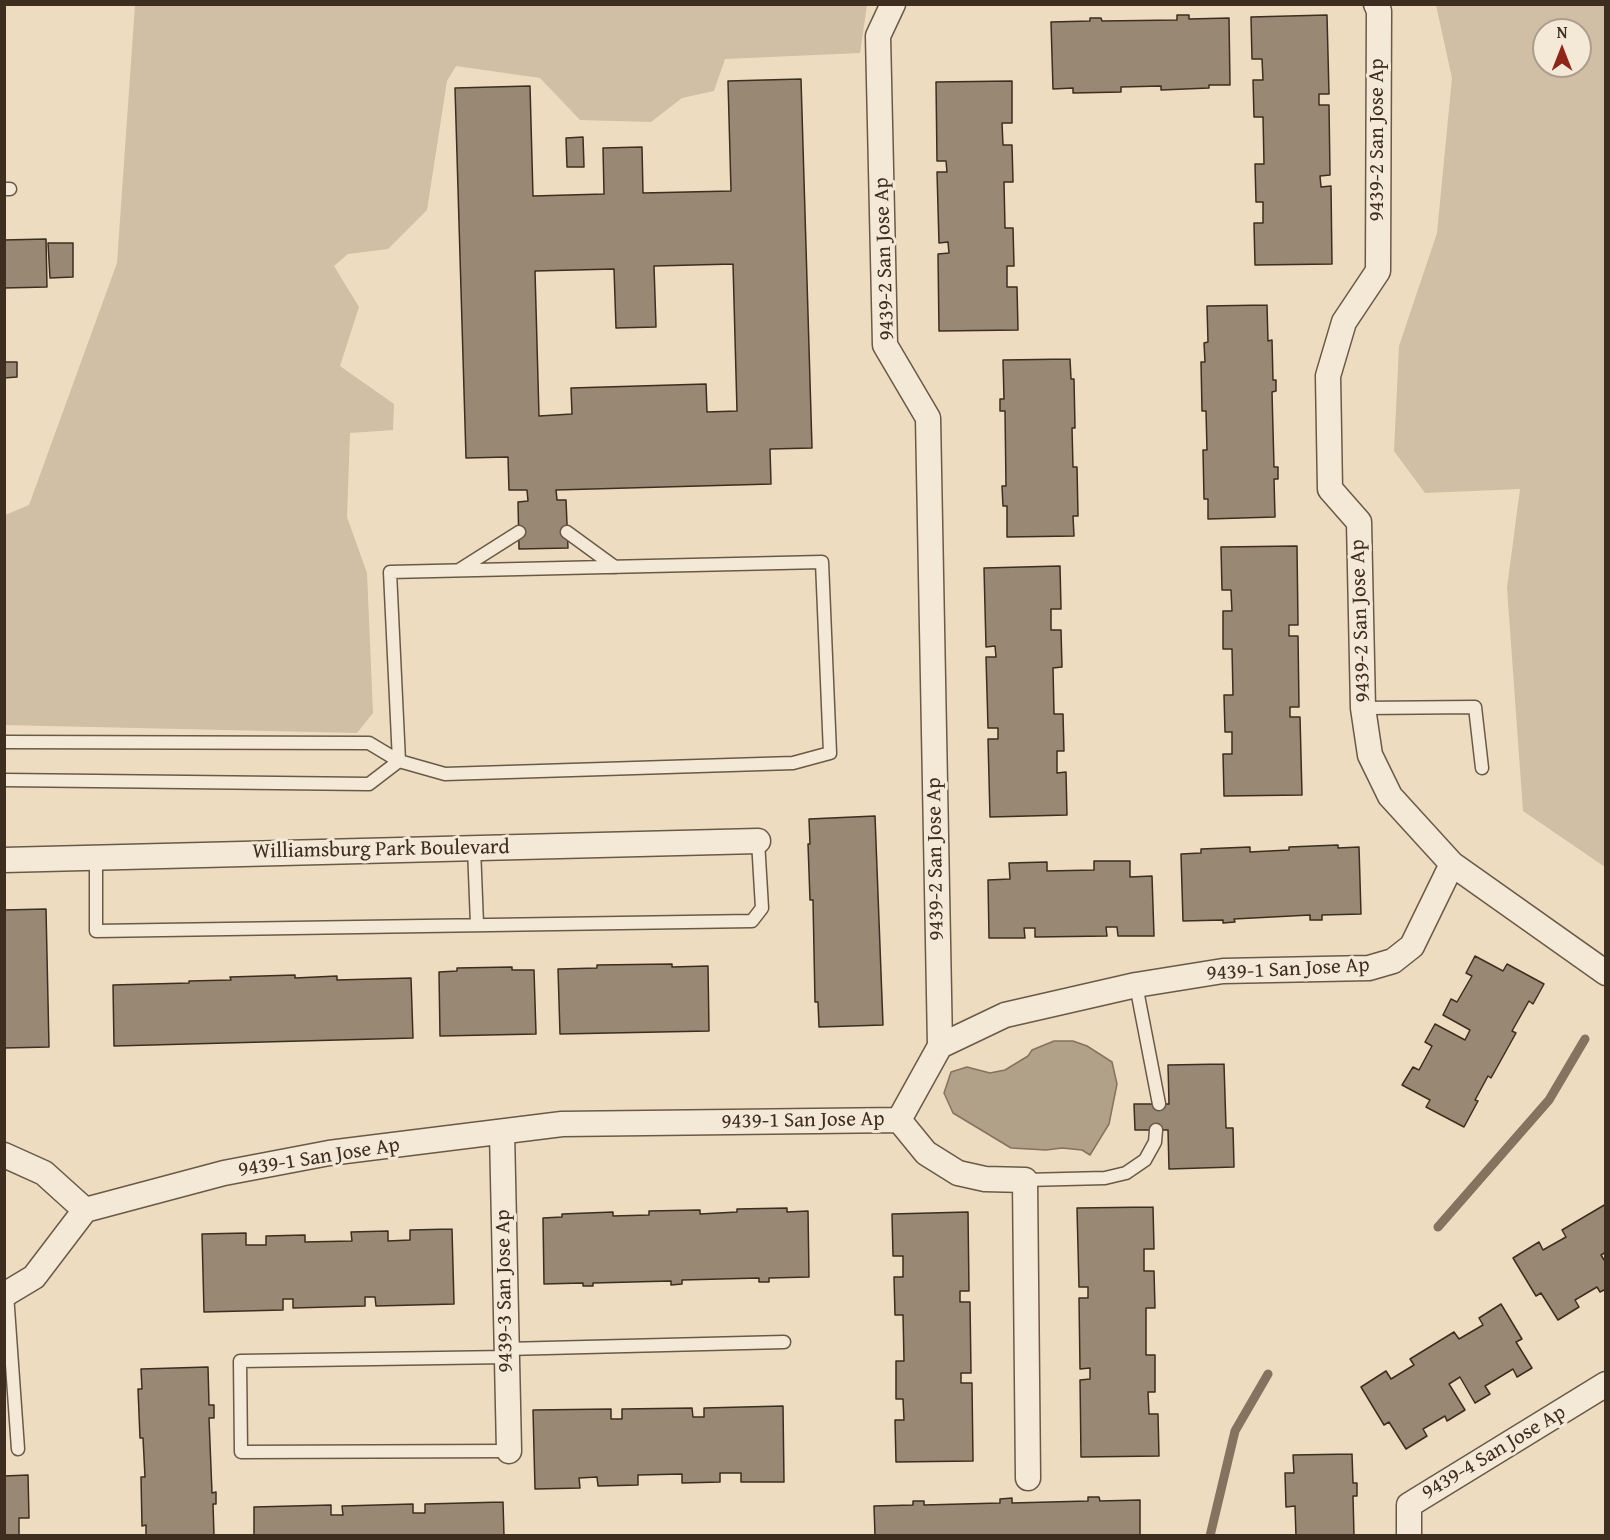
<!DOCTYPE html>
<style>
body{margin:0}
#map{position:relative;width:1610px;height:1540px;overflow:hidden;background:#eedcc0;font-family:"Gentium Book Plus",serif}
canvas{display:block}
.frame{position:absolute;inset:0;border:6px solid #3d2e1f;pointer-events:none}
.north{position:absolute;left:1532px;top:18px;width:60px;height:60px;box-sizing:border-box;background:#f4e8d6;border:2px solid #ab9e8d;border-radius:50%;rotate:0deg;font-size:16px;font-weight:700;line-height:24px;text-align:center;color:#3d2e1f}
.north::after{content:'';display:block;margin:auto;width:21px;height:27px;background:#8f2418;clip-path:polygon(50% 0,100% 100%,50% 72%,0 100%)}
</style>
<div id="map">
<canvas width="1610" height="1540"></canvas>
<div class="frame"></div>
<div class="north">N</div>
</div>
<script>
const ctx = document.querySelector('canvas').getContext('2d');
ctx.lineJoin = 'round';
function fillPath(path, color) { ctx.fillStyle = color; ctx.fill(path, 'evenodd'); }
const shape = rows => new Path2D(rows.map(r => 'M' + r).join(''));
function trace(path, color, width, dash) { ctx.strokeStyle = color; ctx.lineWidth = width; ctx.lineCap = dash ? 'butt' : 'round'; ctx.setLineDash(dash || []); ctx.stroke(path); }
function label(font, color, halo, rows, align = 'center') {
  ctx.font = font + ' "Gentium Book Plus",serif'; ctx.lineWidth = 6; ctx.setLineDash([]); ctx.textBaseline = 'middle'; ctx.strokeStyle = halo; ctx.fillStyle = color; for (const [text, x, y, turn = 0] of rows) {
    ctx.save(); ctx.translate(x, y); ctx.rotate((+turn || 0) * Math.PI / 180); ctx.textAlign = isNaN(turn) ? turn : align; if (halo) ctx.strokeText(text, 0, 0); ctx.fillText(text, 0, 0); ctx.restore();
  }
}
fillPath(shape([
 [135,5,867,5,860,53,725,59,714,91,682,98,651,122,580,120,540,78,456,66,447,81,427,210,388,249,348,254,334,266,359,307,340,366,394,404,393,430,350,433,347,517,367,573,373,713,357,733,5,725,5,515,29,505,117,263],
 [1436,5,1605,5,1605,867,1523,811,1507,588,1520,489,1425,493,1394,451,1399,346,1437,233,1452,78],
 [1544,30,1580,30,1580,66,1544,66]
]), '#d0bea5');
const water = shape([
 [1054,1041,1073,1041,1087,1046,1112,1062,1117,1084,1109,1124,1090,1155,1082,1150,1062,1148,1046,1150,1011,1148,953,1113,944,1093,951,1072,967,1067,990,1073,1005,1070,1028,1056,1032,1050,1054,1041]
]);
fillPath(water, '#b2a189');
trace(water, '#83735f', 1.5);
trace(shape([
 [1438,1227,1549,1100,1585,1039],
 [1210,1536,1235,1431,1268,1374]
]), '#83735f', 9);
const building = shape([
 [1177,15,1189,15,1189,19,1229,18,1230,85,1209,85,1209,88,1161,90,1161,86,1121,87,1121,92,1073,93,1073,88,1053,89,1051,22,1090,21,1090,18,1101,18,1102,21,1177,20,1177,15],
 [1327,15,1329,94,1319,94,1319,105,1329,105,1330,175,1320,176,1321,187,1331,186,1332,264,1255,265,1254,223,1263,223,1263,202,1256,202,1255,164,1264,164,1263,117,1254,117,1253,80,1263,80,1262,59,1252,59,1251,17,1327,15],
 [801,79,812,448,770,449,771,484,556,490,557,500,566,500,568,548,519,549,518,502,528,501,527,490,509,490,508,457,466,458,455,88,530,86,533,196,604,194,603,148,642,147,643,193,731,191,728,81,801,79],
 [733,264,737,411,707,412,706,384,571,388,572,414,539,416,535,271,614,269,616,328,656,327,654,266,733,264],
 [1012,81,1012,123,1002,123,1003,145,1012,145,1013,182,1004,182,1005,228,1013,228,1014,266,1007,266,1007,287,1017,287,1018,330,939,331,938,254,949,253,948,242,939,243,937,172,947,172,946,161,937,161,936,82,1012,81],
 [583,137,584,167,567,167,566,138,583,137],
 [46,239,47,287,4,288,4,240,46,239],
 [48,243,73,243,73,277,50,278,48,243],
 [1267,305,1268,341,1272,340,1273,380,1276,380,1276,391,1272,392,1274,467,1278,467,1278,479,1274,479,1275,517,1208,519,1208,499,1204,499,1203,450,1207,450,1206,411,1202,411,1201,362,1205,362,1204,343,1208,342,1207,306,1267,305],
 [1070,359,1071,379,1074,379,1075,428,1072,428,1073,467,1077,467,1078,516,1073,516,1074,536,1007,537,1007,506,1003,506,1002,486,1006,486,1005,411,1000,411,1000,399,1004,399,1003,360,1070,359],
 [4,362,17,362,17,377,4,378,4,362],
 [1297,546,1298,625,1289,625,1289,636,1298,636,1299,707,1290,707,1290,717,1300,717,1302,795,1224,796,1223,754,1232,754,1232,732,1225,732,1224,695,1233,695,1232,649,1223,649,1223,611,1232,611,1231,590,1222,590,1221,547,1297,546],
 [1060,566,1061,609,1051,609,1051,630,1061,630,1062,667,1053,668,1054,714,1063,714,1064,751,1057,751,1057,773,1066,772,1067,815,990,817,988,739,998,739,998,728,988,728,986,657,996,657,995,646,986,647,984,568,1060,566],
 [875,816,883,1025,819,1027,818,1002,815,1002,813,900,810,900,808,844,810,844,809,819,875,816],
 [1338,845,1338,848,1359,847,1361,914,1322,915,1322,920,1310,920,1310,915,1234,919,1235,922,1223,923,1223,920,1183,921,1181,854,1201,853,1201,849,1250,847,1250,852,1289,850,1289,847,1338,845],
 [1094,861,1130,861,1130,877,1152,876,1154,936,1118,936,1117,927,1106,927,1107,936,1035,937,1035,928,1024,928,1025,938,989,938,988,880,1010,879,1009,863,1047,862,1047,871,1094,870,1094,861],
 [46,909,49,1047,4,1048,4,910,46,909],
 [1475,956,1503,971,1507,964,1544,984,1533,1004,1529,1001,1512,1031,1516,1033,1491,1078,1488,1076,1475,1100,1478,1101,1464,1127,1426,1107,1430,1100,1402,1085,1413,1067,1419,1070,1432,1046,1425,1042,1435,1024,1465,1040,1470,1030,1443,1015,1451,999,1457,1002,1472,976,1466,973,1475,956],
 [672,964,672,967,708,966,709,1031,560,1034,558,969,597,968,597,965,672,964],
 [512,967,512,970,534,970,536,1034,440,1036,439,972,457,971,457,968,512,967],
 [295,975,295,978,337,976,337,980,411,978,413,1038,114,1046,113,985,189,983,189,981,231,980,230,977,295,975],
 [1224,1064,1226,1128,1233,1128,1234,1167,1169,1169,1168,1130,1135,1130,1134,1104,1169,1104,1168,1065,1224,1064],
 [1606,1204,1606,1252,1601,1255,1606,1263,1606,1289,1600,1292,1597,1287,1575,1300,1579,1307,1558,1320,1541,1293,1536,1296,1513,1258,1539,1242,1543,1250,1566,1237,1562,1230,1606,1204],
 [1153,1207,1154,1249,1144,1249,1144,1271,1154,1271,1155,1308,1146,1308,1146,1355,1155,1355,1155,1392,1148,1392,1149,1414,1158,1414,1159,1456,1081,1457,1080,1380,1090,1379,1090,1368,1080,1369,1079,1298,1088,1298,1088,1287,1079,1287,1077,1208,1153,1207],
 [787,1208,787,1212,808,1211,809,1277,769,1278,769,1282,759,1282,759,1278,682,1280,682,1284,671,1285,671,1281,593,1283,593,1286,583,1286,583,1283,544,1284,543,1218,562,1217,562,1214,613,1212,613,1216,649,1215,649,1211,700,1210,700,1214,737,1212,737,1209,787,1208],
 [968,1212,969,1291,960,1291,960,1302,970,1302,971,1373,961,1373,961,1383,972,1383,973,1461,896,1462,895,1420,904,1420,903,1399,896,1399,896,1361,904,1361,903,1315,895,1315,894,1277,903,1277,903,1256,893,1256,892,1214,968,1212],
 [452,1229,454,1304,376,1306,375,1297,365,1297,365,1306,293,1308,293,1299,283,1299,283,1310,204,1312,202,1234,246,1233,246,1245,266,1245,266,1236,305,1235,305,1242,352,1241,351,1232,388,1231,388,1241,410,1240,410,1230,452,1229],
 [1501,1304,1522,1339,1516,1342,1532,1368,1517,1377,1513,1369,1485,1386,1490,1394,1475,1403,1460,1377,1449,1384,1465,1410,1447,1421,1445,1416,1423,1429,1427,1436,1406,1449,1389,1422,1384,1425,1361,1387,1386,1371,1391,1379,1414,1365,1410,1359,1454,1332,1459,1339,1483,1325,1479,1318,1501,1304],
 [208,1367,209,1405,214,1405,214,1418,209,1418,212,1493,216,1492,216,1504,213,1504,214,1536,146,1536,146,1525,142,1526,141,1477,145,1477,143,1438,140,1438,138,1389,142,1389,141,1369,208,1367],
 [783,1406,784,1482,741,1482,741,1473,720,1473,720,1482,682,1483,682,1474,638,1475,638,1485,598,1486,597,1477,579,1478,580,1488,535,1489,533,1410,611,1409,611,1419,622,1419,622,1409,692,1408,693,1417,704,1417,704,1408,783,1406],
 [1352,1454,1353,1483,1357,1483,1357,1496,1353,1496,1354,1536,1296,1536,1295,1506,1286,1507,1285,1473,1294,1473,1293,1455,1352,1454],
 [28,1475,29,1518,19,1518,19,1536,4,1536,4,1476,28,1475],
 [1088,1497,1099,1497,1100,1501,1140,1500,1140,1536,875,1536,874,1506,913,1505,913,1501,924,1501,924,1505,1000,1503,1000,1499,1012,1498,1012,1503,1088,1501,1088,1497],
 [503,1502,504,1536,254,1536,254,1507,331,1505,331,1515,343,1515,342,1506,413,1504,413,1513,425,1513,425,1504,503,1502]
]);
fillPath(building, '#998873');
trace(building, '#3d2e1f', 1.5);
const service = shape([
 [4,189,10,189],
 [567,532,615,567],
 [459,570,519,532],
 [1363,708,1475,707,1482,768],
 [4,742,369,743,399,761,445,774,793,763,830,753,822,562,390,572,399,761],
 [4,780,369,784,399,761],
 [474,848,477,924],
 [96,857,96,931,752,921,762,908,758,841],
 [1136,985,1159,1104],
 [1025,1180,1105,1178,1126,1173,1145,1160,1155,1142,1156,1130],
 [7,1294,18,1449],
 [506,1349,784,1342],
 [507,1357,240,1361,241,1452,509,1451]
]);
const minor = shape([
 [893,4,878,36,885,345,928,418,940,1046],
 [1376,4,1379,11,1378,271,1344,322,1328,376,1330,489,1359,522,1363,708,1370,755,1390,796,1452,864,1606,973],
 [4,860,758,841],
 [899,1120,926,1153,958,1173,985,1179,1025,1180,1028,1478],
 [502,1132,509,1451],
 [4,1155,44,1173,85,1210],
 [4,1295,34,1277,85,1210,224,1173,329,1153,562,1124,899,1120,940,1046,1005,1015,1136,985,1223,971,1369,968,1393,961,1412,946,1452,864],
 [1409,1536,1409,1505,1606,1384]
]);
trace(service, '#695a47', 15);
trace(minor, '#695a47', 27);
trace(service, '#f4e8d6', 12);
trace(minor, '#f4e8d6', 24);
label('21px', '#3d2e1f', '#f4e8d6', [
 ["9439-2 San Jose Ap",1378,140,-90],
 ["9439-2 San Jose Ap",885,259,-92],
 ["9439-2 San Jose Ap",1361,621,-92],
 ["Williamsburg Park Boulevard",381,850,-1],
 ["9439-2 San Jose Ap",936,859,-91],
 ["9439-1 San Jose Ap",1288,970,-3],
 ["9439-1 San Jose Ap",803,1121,-1],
 ["9439-1 San Jose Ap",319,1158,-9],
 ["9439-3 San Jose Ap",505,1291,-91],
 ["9439-4 San Jose Ap",1494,1453,-31]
]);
</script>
